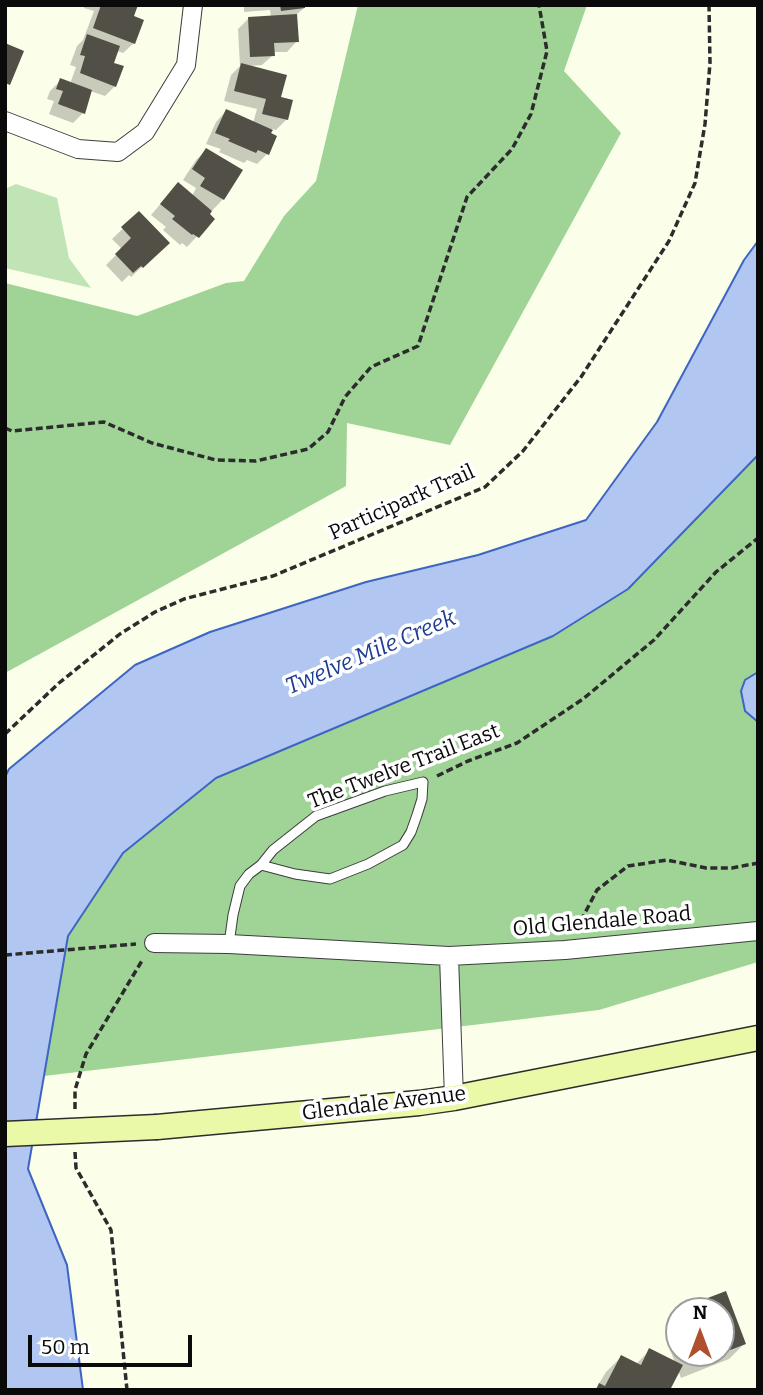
<!DOCTYPE html>
<style>
body{margin:0}
#map{position:relative;width:763px;height:1395px;overflow:hidden;background:#fbfee9;font-family:Bitter,serif}
canvas{display:block}
.frame{position:absolute;inset:0;border:7px solid #0a0a0a;pointer-events:none}
.north{position:absolute;left:665px;top:1297px;width:70px;height:70px;box-sizing:border-box;background:#fff;border:2px solid #9d9d9d;border-radius:50%;rotate:0deg;font-size:19px;font-weight:700;line-height:28px;text-align:center;color:#0a0a0a}
.north::after{content:'';display:block;margin:auto;width:24px;height:32px;background:#af4f2d;clip-path:polygon(50% 0,100% 100%,50% 72%,0 100%)}
.scale{position:absolute;left:28px;top:1335px;width:164px;height:32px;box-sizing:border-box;border:4px solid #0a0a0a;border-top:0;padding-left:9px;font-size:21px;line-height:24px;white-space:nowrap;color:#0a0a0a;-webkit-text-stroke:5px #fff;paint-order:stroke}
</style>
<div id="map">
<canvas width="763" height="1395"></canvas>
<div class="frame"></div>
<div class="north">N</div>
<div class="scale">50 m</div>
</div>
<script>
const ctx = document.querySelector('canvas').getContext('2d');
ctx.lineJoin = 'round';
function fillPath(path, color) { ctx.fillStyle = color; ctx.fill(path, 'evenodd'); }
const shape = rows => new Path2D(rows.map(r => 'M' + r).join(''));
function trace(path, color, width, dash) { ctx.strokeStyle = color; ctx.lineWidth = width; ctx.lineCap = dash ? 'butt' : 'round'; ctx.setLineDash(dash || []); ctx.stroke(path); }
function label(font, color, halo, rows, align = 'center') {
  ctx.font = font + ' Bitter,serif'; ctx.lineWidth = 7; ctx.setLineDash([]); ctx.textBaseline = 'middle'; ctx.strokeStyle = halo; ctx.fillStyle = color; for (const [text, x, y, turn = 0] of rows) {
    ctx.save(); ctx.translate(x, y); ctx.rotate((+turn || 0) * Math.PI / 180); ctx.textAlign = isNaN(turn) ? turn : align; if (halo) ctx.strokeText(text, 0, 0); ctx.fillText(text, 0, 0); ctx.restore();
  }
}
fillPath(shape([
 [16,184,57,198,69,258,91,288,5,268,5,189]
]), '#c0e4b6');
fillPath(shape([
 [358,5,587,5,564,71,621,133,450,445,347,423,346,486,5,673,5,283,137,316,226,283,244,281,284,216,316,181],
 [758,455,758,962,599,1010,44,1076,68,936,123,853,216,778,553,636,628,589]
]), '#9fd496');
const water = shape([
 [758,241,758,455,628,589,553,636,216,778,123,853,68,936,28,1169,67,1265,83,1390,5,1390,5,777,9,769,135,665,210,632,366,582,478,555,586,520,657,422,744,260,758,241],
 [758,672,758,722,745,711,741,691,745,680,758,672]
]);
fillPath(water, '#b1c6f1');
trace(water, '#3e65c3', 2);
fillPath(shape([
 [85,5,136,5,132,17,134,43,123,53,117,51,112,64,115,86,105,96,90,91,83,113,73,123,49,114,54,101,47,99,50,91,61,80,70,84,76,67,70,65,77,46,83,40,94,11,84,8],
 [244,5,303,5,304,8,295,16,297,41,287,52,273,52,273,55,262,65,249,66,279,98,287,119,276,130,272,129,269,134,267,154,257,164,247,160,244,163,219,152,221,149,206,144,216,122,226,111,253,123,257,109,224,101,231,75,240,66,238,29,248,19,271,18,270,10,244,12],
 [206,150,240,170,223,199,208,215,213,219,187,247,182,243,180,245,163,230,166,227,151,215,168,195,192,196,196,188,183,180,196,160],
 [139,213,157,253,131,277,129,275,122,282,106,265,122,249,112,239],
 [725,1293,744,1344,729,1359,681,1378,678,1370,668,1390,595,1390,606,1372,621,1357,636,1364,650,1350,675,1363,667,1341,679,1329,679,1353,721,1353,721,1311,696,1311,706,1300]
]), '#0003');
fillPath(shape([
 [101,5,138,5,134,16,144,20,135,44,93,28],
 [280,5,305,5,305,8,281,11],
 [297,14,299,42,274,43,275,56,250,57,248,17],
 [87,34,120,46,114,63,124,66,116,87,80,73,85,56,80,55],
 [5,43,24,51,10,85,5,83],
 [241,63,287,75,281,97,293,100,288,120,262,114,266,99,234,91],
 [60,78,92,90,85,114,58,104,63,91,56,89],
 [226,109,273,130,271,133,277,136,269,155,258,150,256,153,228,141,230,139,215,133],
 [206,148,243,170,224,200,200,186,205,178,192,169],
 [178,182,212,211,210,214,215,219,199,238,193,234,192,235,172,219,175,216,160,204],
 [139,211,170,243,143,268,141,266,133,273,115,254,131,238,121,227],
 [726,1291,746,1344,696,1363,693,1353,721,1353,721,1311,710,1311,705,1299],
 [649,1348,683,1365,670,1390,660,1388,659,1390,596,1390,599,1383,605,1386,621,1355,641,1365]
]), '#524f47');
const service = shape([
 [229,944,233,915,240,886,249,874,261,865,273,850,316,816,385,791,423,782,422,799,417,815,411,832,403,845,368,864,330,879,295,874,261,865]
]);
const minor = shape([
 [5,121,78,149,118,152,145,132,186,65,193,5],
 [154,943,229,944,449,956,565,950,758,931],
 [449,956,454,1098]
]);
const secondary = shape([
 [157,1127,419,1103,454,1098,758,1038]
]);
trace(service, '#3d3d3d', 11);
trace(minor, '#3d3d3d', 20);
trace(secondary, '#2c2c2c', 27);
trace(shape([
 [5,428,12,431,104,422,152,443,216,460,256,461,308,449,328,432,345,397,371,367,418,346,467,197,512,149,531,114,547,51,539,5],
 [5,734,59,683,120,634,155,612,184,599,273,576,485,487,523,451,581,377,669,241,695,183,705,124,710,63,709,5],
 [437,776,468,761,517,743,583,699,654,640,716,572,758,538],
 [576,930,597,890,628,866,667,860,706,868,732,868,758,863],
 [5,955,136,944],
 [75,1109,75,1090,86,1054,143,959],
 [75,1152,76,1168,111,1230,127,1390]
]), '#2c2c2c', 3.5, [7, 3.5]);
trace(service, '#fff', 9);
trace(minor, '#fff', 18);
trace(secondary, '#e9f9a8', 24);
const secondaryBridge = shape([
 [5,1134,157,1127]
]);
trace(secondaryBridge, '#2c2c2c', 27, []);
trace(secondaryBridge, '#e9f9a8', 24);
label('21px', '#0a0a0a', '#fff', [
 ["Participark Trail",402,503,-24],
 ["The Twelve Trail East",404,767,-21],
 ["Old Glendale Road",602,922,-5],
 ["Glendale Avenue",384,1104,-7]
]);
label('italic 23px', '#1e3c92', '#fff', [
 ["Twelve Mile Creek",371,653,-23]
]);
</script>
